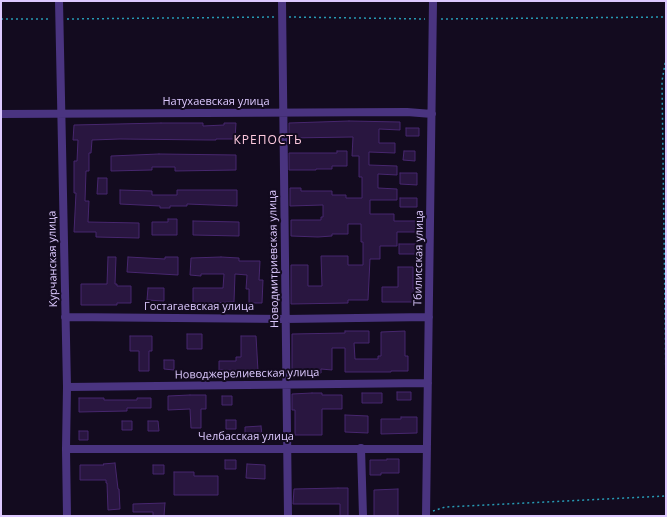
<!DOCTYPE html>
<meta charset="utf-8">
<style>
body{margin:0}
#map{position:relative;width:667px;height:517px;overflow:hidden;background:#130b1f;font-family:"Open Sans",sans-serif}
canvas{display:block}
.frame{position:absolute;inset:0;border:2px solid #ddc9ff;pointer-events:none}
</style>
<div id="map">
<canvas width="667" height="517"></canvas>
<div class="frame"></div>
</div>
<script>
const ctx = document.querySelector('canvas').getContext('2d');
ctx.lineJoin = 'round';
function fillPath(path, color) { ctx.fillStyle = color; ctx.fill(path, 'evenodd'); }
const shape = rows => new Path2D(rows.map(r => 'M' + r).join(''));
function trace(path, color, width, dash) { ctx.strokeStyle = color; ctx.lineWidth = width; ctx.lineCap = dash ? 'butt' : 'round'; ctx.setLineDash(dash || []); ctx.stroke(path); }
function label(font, color, halo, rows, align = 'center') {
  ctx.font = font + ' "Open Sans",sans-serif'; ctx.lineWidth = 4; ctx.setLineDash([]); ctx.textBaseline = 'middle'; ctx.strokeStyle = halo; ctx.fillStyle = color; for (const [text, x, y, turn = 0] of rows) {
    ctx.save(); ctx.translate(x, y); ctx.rotate((+turn || 0) * Math.PI / 180); ctx.textAlign = isNaN(turn) ? turn : align; if (halo) ctx.strokeText(text, 0, 0); ctx.fillText(text, 0, 0); ctx.restore();
  }
}
const building = shape([
 [349,121,400,122,400,130,379,129,379,143,395,143,395,153,369,152,369,165,397,166,397,175,378,174,378,188,397,189,397,200,370,200,370,214,394,214,394,221,419,221,419,232,397,232,397,246,380,246,380,259,370,259,368,300,348,300,348,303,291,304,291,265,308,265,308,286,322,286,321,256,348,256,348,265,363,265,363,242,361,242,361,224,348,224,348,234,332,234,332,236,318,237,291,236,291,220,321,220,321,217,323,217,323,205,290,206,290,188,301,188,301,191,332,191,332,195,346,195,346,198,362,198,362,177,359,177,359,156,352,156,353,137,289,138,289,123,349,121],
 [161,123,203,123,203,126,224,125,224,123,236,123,235,139,216,139,216,140,210,140,120,139,92,140,91,153,89,153,89,171,86,171,85,201,89,201,88,222,139,223,139,238,96,237,96,232,74,232,76,193,74,193,74,161,77,161,78,140,73,140,74,125,161,123],
 [406,128,419,128,419,136,406,136,406,128],
 [337,151,347,151,347,166,332,166,332,169,316,169,316,170,289,170,289,153,337,153,337,151],
 [404,151,415,151,415,161,403,160,404,151],
 [159,154,236,155,236,170,175,171,175,167,152,167,152,170,111,171,111,156,159,154],
 [400,173,417,173,417,185,400,184,400,173],
 [98,178,107,178,107,194,97,194,98,178],
 [120,190,152,191,152,195,177,195,177,190,237,190,237,206,187,204,187,206,170,206,170,208,160,208,160,206,120,204,120,190],
 [400,198,417,198,417,207,400,207,400,198],
 [168,219,177,219,177,235,152,235,152,222,168,222,168,219],
 [193,221,239,222,239,236,193,235,193,221],
 [399,244,418,244,418,254,399,254,399,244],
 [108,257,116,257,115,284,117,284,117,286,131,286,131,303,117,303,117,305,81,305,81,284,107,284,108,257],
 [128,257,165,259,165,257,178,257,178,275,127,272,128,257],
 [221,257,239,258,239,261,260,261,259,280,263,280,262,303,249,303,249,289,246,289,247,275,235,274,234,302,204,303,204,305,193,305,193,288,223,288,224,274,201,274,201,276,190,275,191,258,221,257],
 [398,267,413,267,413,289,417,289,417,302,382,302,382,287,398,287,398,267],
 [148,288,164,288,164,301,147,300,148,288],
 [345,331,369,331,369,343,354,343,355,359,378,359,378,356,381,356,381,332,405,331,405,356,408,356,408,371,391,371,391,372,345,372,345,348,332,348,332,370,321,369,321,373,292,374,292,334,345,333,345,331],
 [187,334,202,334,202,349,187,349,187,334],
 [130,336,152,336,152,351,149,351,149,371,139,371,139,351,130,351,130,336],
 [241,336,256,336,258,371,219,370,219,361,236,361,236,357,241,357,241,336],
 [164,360,174,360,174,370,164,369,164,360],
 [397,392,411,392,411,400,397,400,397,392],
 [312,393,322,393,322,395,342,395,342,409,322,409,322,435,295,435,295,410,292,410,292,394,312,393],
 [362,393,382,393,382,403,362,403,362,393],
 [190,395,206,395,206,409,201,409,201,428,191,428,190,409,168,410,168,396,190,395],
 [222,396,232,396,232,405,222,405,222,396],
 [79,398,104,398,104,400,137,400,137,398,151,398,151,408,127,408,127,411,79,412,79,398],
 [345,415,368,416,368,433,345,432,345,415],
 [401,417,417,417,417,433,381,434,381,419,401,419,401,417],
 [226,420,236,420,236,429,226,429,226,420],
 [122,421,132,421,132,430,122,430,122,421],
 [148,421,158,421,159,431,148,431,148,421],
 [261,426,262,436,245,437,245,427,261,426],
 [79,431,88,431,88,440,79,440,79,431],
 [387,459,399,459,399,473,381,473,381,475,370,475,370,460,387,460,387,459],
 [225,460,236,460,236,469,225,469,225,460],
 [115,463,118,489,119,489,120,509,108,510,107,483,106,483,106,480,80,480,80,465,104,465,103,464,115,463],
 [247,464,265,465,265,479,246,478,247,464],
 [153,465,164,465,164,474,153,474,153,465],
 [174,472,194,472,194,476,218,476,218,495,174,495,174,472],
 [338,488,348,488,348,516,340,516,340,504,293,504,294,489,338,488],
 [398,489,398,516,374,516,374,490,398,489],
 [165,503,164,516,153,516,153,512,133,512,133,504,165,503]
]);
fillPath(building, '#291640');
trace(building, '#47276e', 1);
trace(shape([
 [289,17,425,19],
 [1,19,51,19],
 [67,19,275,17],
 [441,19,666,17],
 [666,58,662,81,666,388],
 [433,511,445,507,666,496]
]), '#279ab4', 1.5, [2, 3]);
trace(shape([
 [59,1,67,387,66,449,67,516],
 [282,1,288,516],
 [1,114,407,112,432,114],
 [65,317,285,319,429,317],
 [67,387,428,383],
 [361,448,363,516],
 [66,449,427,449],
 [426,516,433,1]
]), '#4a3480', 8);
label('11px', '#ddc9ff', '#130b1f', [
 ["Натухаевская улица",216,102],
 ["Тбилисская улица",419,258,-89],
 ["Курчанская улица",53,259,-91],
 ["Новодмитриевская улица",274,259,-91],
 ["Гостагаевская улица",199,307],
 ["Новоджерелиевская улица",247,374,-1],
 ["Челбасская улица",246,437]
]);
ctx.letterSpacing = '1px';
label('12px', '#ffcbdf', '#130b1f', [
 ["КРЕПОСТЬ",268,141]
]);
ctx.letterSpacing = '0px';
</script>
